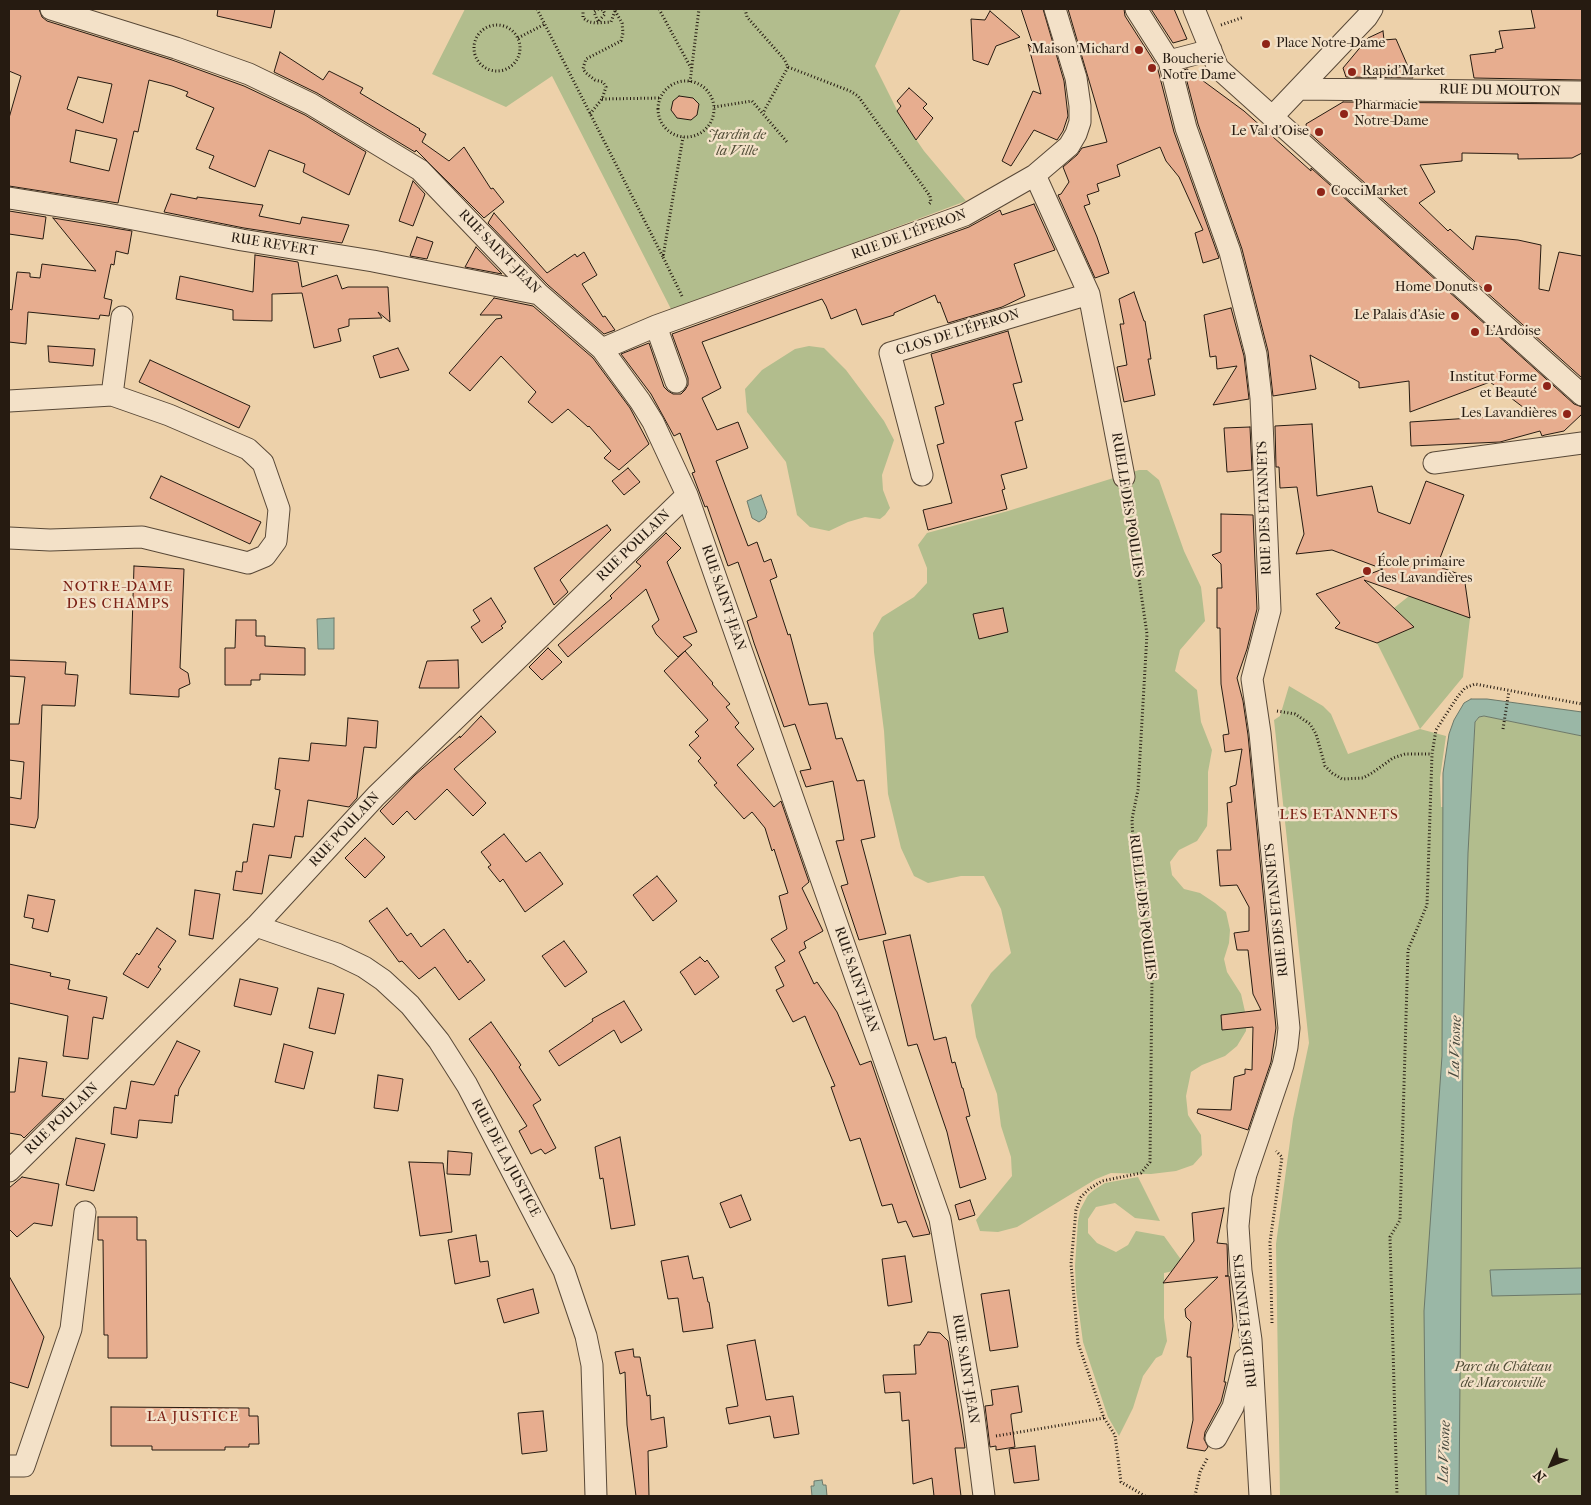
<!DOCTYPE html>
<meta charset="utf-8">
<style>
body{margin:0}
#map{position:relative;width:1591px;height:1505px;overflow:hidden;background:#edd1aa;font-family:"IM FELL French Canon",serif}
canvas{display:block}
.frame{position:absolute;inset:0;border:10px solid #261b11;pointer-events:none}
.north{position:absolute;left:1526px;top:1440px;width:50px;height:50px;-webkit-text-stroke:4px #f3e1c8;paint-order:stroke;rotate:226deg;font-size:14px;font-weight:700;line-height:20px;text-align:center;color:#261b11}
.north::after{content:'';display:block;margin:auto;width:18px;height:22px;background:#261b11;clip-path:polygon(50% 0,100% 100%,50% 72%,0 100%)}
</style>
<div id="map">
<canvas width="1591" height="1505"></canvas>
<div class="frame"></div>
<div class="north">N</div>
</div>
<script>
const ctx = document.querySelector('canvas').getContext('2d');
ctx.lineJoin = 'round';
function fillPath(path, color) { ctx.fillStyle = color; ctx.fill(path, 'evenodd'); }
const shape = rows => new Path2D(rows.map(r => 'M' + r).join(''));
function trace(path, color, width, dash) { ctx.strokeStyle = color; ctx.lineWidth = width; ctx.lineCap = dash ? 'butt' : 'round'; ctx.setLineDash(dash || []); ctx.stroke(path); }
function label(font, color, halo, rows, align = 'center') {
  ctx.font = font + ' "IM FELL French Canon",serif'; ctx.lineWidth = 4.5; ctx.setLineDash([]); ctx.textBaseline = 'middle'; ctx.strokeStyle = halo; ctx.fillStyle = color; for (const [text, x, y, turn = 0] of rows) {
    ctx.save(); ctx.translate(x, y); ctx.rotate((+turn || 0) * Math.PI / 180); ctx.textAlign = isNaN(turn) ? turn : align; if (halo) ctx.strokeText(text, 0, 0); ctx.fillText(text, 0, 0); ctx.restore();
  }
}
fillPath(shape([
 [465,9,901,9,875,66,900,116,924,151,966,201,672,311,552,76,506,107,432,74],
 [809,346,824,348,846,370,884,421,894,440,882,475,883,490,890,508,885,515,880,519,865,517,848,522,829,531,810,527,797,515,786,462,747,412,745,389,762,370,795,349],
 [1139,470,1147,470,1159,480,1184,551,1201,587,1205,621,1180,650,1175,671,1197,690,1201,722,1212,750,1208,772,1208,810,1207,826,1197,841,1179,850,1170,862,1172,875,1184,889,1200,893,1215,903,1226,912,1230,930,1229,943,1224,959,1227,972,1241,994,1246,1016,1246,1031,1237,1046,1225,1056,1202,1065,1191,1072,1186,1096,1188,1115,1201,1135,1202,1155,1193,1165,1176,1171,1151,1174,1111,1173,1096,1179,1017,1227,998,1232,980,1231,976,1220,1012,1176,1011,1157,1001,1126,997,1094,976,1037,971,1005,991,973,1011,953,1001,909,984,876,961,876,928,883,914,876,901,848,888,794,884,731,874,652,873,633,882,617,914,597,927,583,927,568,918,545,927,533,1008,511],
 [1409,596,1470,618,1463,677,1420,729,1446,736,1440,778,1441,807,1470,807,1475,722,1479,717,1484,716,1582,736,1582,1496,1280,1496,1276,1244,1293,1119,1309,1043,1274,720,1280,716,1289,686,1323,706,1331,714,1348,754,1420,729,1377,643,1414,627,1394,608],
 [1138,1177,1160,1221,1135,1218,1115,1203,1096,1207,1088,1219,1088,1233,1097,1243,1116,1252,1128,1245,1136,1231,1164,1236,1182,1261,1183,1269,1164,1273,1164,1318,1167,1341,1162,1355,1156,1358,1143,1376,1133,1408,1119,1436,1108,1417,1083,1342,1076,1290,1075,1266,1078,1221,1080,1210,1088,1195,1094,1190,1105,1183]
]), '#b2bd8d');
const water = shape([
 [761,495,767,512,765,518,759,522,752,518,747,501,761,495],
 [334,618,334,649,318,649,317,619,334,618],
 [1471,699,1487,699,1582,712,1582,736,1484,716,1479,717,1475,722,1468,853,1463,1042,1459,1496,1426,1496,1424,1311,1442,1056,1443,773,1449,734,1454,720,1464,703,1471,699],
 [1582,1268,1582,1294,1492,1296,1490,1270,1582,1268],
 [822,1480,823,1485,826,1485,827,1496,812,1496,811,1486,814,1486,814,1481,822,1480]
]);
fillPath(water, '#9ab7a6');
trace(water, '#6c796a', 1);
const building = shape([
 [9,9,39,9,42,17,47,21,172,60,244,86,305,115,366,152,349,195,303,172,305,164,269,150,255,187,209,168,214,156,196,149,214,108,186,96,188,92,172,86,149,80,138,132,134,131,118,203,9,186,9,118,21,76,9,71,9,9],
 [78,77,112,84,103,123,67,109,78,77],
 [76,130,117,139,109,171,70,162,76,130],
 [218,9,275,9,271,28,217,16,218,9],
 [1021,9,1043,9,1064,81,1068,116,1063,131,1057,140,1034,130,1011,166,1002,161,1033,91,1041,94,1028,44,1035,51,1021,9],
 [1068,9,1124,9,1125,16,1157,66,1174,132,1219,258,1203,263,1195,233,1203,230,1179,177,1166,161,1160,147,1117,165,1120,176,1097,184,1099,191,1087,195,1090,204,1084,206,1097,237,1109,273,1095,278,1058,195,1061,194,1069,182,1063,167,1077,155,1082,148,1107,142,1068,9],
 [1151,9,1174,9,1187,39,1173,43,1151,9],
 [1531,9,1582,9,1582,80,1474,78,1470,55,1496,52,1495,50,1503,48,1499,31,1535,28,1531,9],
 [990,11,1020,37,996,46,988,65,973,60,971,19,985,20,990,11],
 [1383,31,1384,40,1396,39,1413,78,1346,77,1343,68,1368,38,1383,31],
 [280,52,323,80,329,71,363,88,360,93,420,129,419,130,426,134,422,142,449,161,464,147,491,189,493,188,504,202,484,218,416,150,415,152,317,93,274,72,280,52],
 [1187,69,1244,111,1311,171,1311,168,1574,404,1582,407,1582,414,1564,431,1545,435,1542,436,1540,431,1500,442,1411,446,1410,422,1532,414,1490,382,1410,412,1409,381,1359,388,1359,382,1310,355,1316,389,1273,396,1268,351,1242,249,1198,124,1184,70,1187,69],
 [909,88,927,104,923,108,933,118,916,140,897,111,901,106,897,101,909,88],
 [679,96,693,98,699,104,697,115,691,120,677,118,671,110,673,101,679,96],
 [1343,102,1582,104,1582,153,1572,158,1518,159,1518,154,1462,153,1462,161,1420,165,1435,192,1419,203,1448,231,1450,229,1473,250,1476,236,1518,240,1541,245,1539,289,1549,291,1559,252,1582,256,1582,378,1307,131,1306,124,1343,102],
 [413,181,425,194,413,226,399,221,413,181],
 [171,194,197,199,197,197,263,205,259,216,300,224,302,217,349,225,342,243,244,228,164,212,171,194],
 [1034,204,1055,250,1014,264,1025,296,1002,307,948,323,940,302,938,303,935,295,894,313,894,315,862,325,856,309,831,319,826,306,822,299,702,342,721,388,702,398,717,430,738,422,748,448,716,461,739,522,748,546,757,542,764,562,771,559,777,577,770,580,788,635,790,634,809,705,827,703,836,739,842,738,857,781,864,780,875,837,861,840,886,934,859,940,841,886,848,884,836,841,844,840,833,781,806,787,800,771,811,769,795,724,784,727,754,643,747,621,757,617,738,562,728,566,707,506,705,507,692,473,695,472,680,433,674,436,651,394,621,354,649,343,664,387,668,391,673,394,681,394,685,390,688,385,688,378,672,334,969,227,1000,210,1002,215,1034,204],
 [9,211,46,217,43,239,9,234,9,211],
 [494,213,547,273,575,254,577,257,584,252,597,275,582,284,603,317,605,316,615,330,604,334,548,285,488,223,494,213],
 [53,218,132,231,128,254,116,251,114,265,111,264,104,298,112,300,109,316,100,315,99,319,28,312,26,344,9,342,9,309,12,310,17,272,30,273,30,277,40,278,42,264,96,271,53,218],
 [417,237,433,242,427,259,410,256,417,237],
 [476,247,502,274,465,267,476,247],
 [255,255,298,262,302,287,337,275,342,289,348,287,388,287,390,322,378,312,382,318,349,319,349,326,338,329,341,341,314,348,302,293,272,294,272,321,233,320,233,310,176,299,180,276,253,292,255,255],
 [1134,292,1144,321,1145,321,1151,359,1148,359,1155,395,1124,402,1117,367,1127,365,1120,324,1124,324,1119,299,1134,292],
 [494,298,533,306,593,358,630,408,649,444,619,470,604,458,611,451,589,426,588,427,568,409,552,423,528,402,536,392,501,356,470,391,449,373,496,319,502,318,501,315,480,315,494,298],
 [1231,308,1244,356,1249,399,1213,405,1237,366,1217,369,1216,356,1210,357,1204,315,1231,308],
 [1008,331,1022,382,1013,384,1023,420,1015,422,1027,468,1001,475,1005,489,1002,490,1007,509,928,530,923,510,952,503,937,445,944,443,935,407,944,404,931,354,1008,331],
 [48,346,95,349,93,366,49,362,48,346],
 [398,348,409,370,380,378,373,356,398,348],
 [150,360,250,406,239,428,139,382,150,360],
 [1312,424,1317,496,1372,486,1378,512,1410,524,1426,481,1464,495,1437,566,1464,576,1470,618,1364,580,1414,627,1377,643,1335,628,1340,623,1316,594,1383,569,1332,550,1296,554,1304,534,1297,487,1280,488,1279,467,1276,467,1275,426,1312,424],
 [1250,427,1252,470,1227,472,1224,428,1250,427],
 [628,468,640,482,624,495,612,481,628,468],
 [161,476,261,522,250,544,150,498,161,476],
 [1221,514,1253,515,1257,609,1247,649,1237,678,1243,701,1248,735,1276,1028,1271,1062,1248,1130,1197,1113,1198,1109,1231,1110,1234,1077,1245,1074,1245,1069,1252,1070,1253,1027,1222,1030,1221,1015,1261,1010,1253,994,1248,950,1237,950,1234,933,1249,931,1249,907,1237,885,1220,886,1217,850,1231,850,1227,803,1232,802,1230,787,1236,785,1242,749,1225,752,1223,735,1229,734,1221,684,1220,628,1217,628,1217,588,1222,588,1221,564,1212,555,1221,552,1221,514],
 [607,525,611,530,560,580,568,592,554,605,534,568,607,525],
 [666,533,681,548,667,562,697,632,683,637,692,645,685,651,713,683,712,684,730,704,726,707,739,723,735,727,754,749,737,765,774,807,781,801,809,882,802,888,823,931,804,942,806,948,799,952,814,984,817,982,837,1012,860,1065,871,1061,930,1234,913,1237,906,1221,898,1223,892,1204,882,1206,860,1138,850,1141,831,1087,835,1086,805,1016,793,1022,776,990,784,986,775,967,785,961,771,939,787,929,779,896,788,893,774,849,772,851,765,828,752,812,744,819,714,785,717,783,698,761,701,758,689,745,699,736,695,732,708,720,664,671,685,651,678,657,656,634,652,626,659,620,646,589,568,657,558,645,612,598,610,596,641,566,636,562,666,533],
 [134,566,184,569,180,668,188,673,190,684,179,689,179,697,130,694,134,566],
 [491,598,506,622,501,626,503,628,482,643,471,627,480,621,473,610,491,598],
 [1003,608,1008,632,979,639,973,614,1003,608],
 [236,620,256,620,256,636,265,636,265,646,305,648,305,675,260,674,260,680,251,680,251,685,225,685,225,648,235,648,236,620],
 [548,648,562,662,542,680,529,667,548,648],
 [9,660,66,662,65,674,78,675,75,706,42,705,38,818,35,828,9,824,9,797,21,799,24,762,9,760,9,724,19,724,25,677,9,676,9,660],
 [458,660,459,688,419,688,427,661,458,660],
 [481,716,496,732,454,769,486,803,473,816,447,789,415,820,407,811,393,825,380,811,415,775,460,736,460,738,481,716],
 [348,718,378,721,376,748,364,747,357,798,349,807,308,800,303,837,295,836,291,858,269,855,262,894,233,890,236,871,242,872,243,862,247,862,253,824,274,827,280,790,275,789,279,758,309,761,311,743,346,746,348,718],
 [504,834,526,862,540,852,563,884,525,912,503,879,500,882,488,867,491,865,481,852,504,834],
 [365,838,385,857,365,878,345,858,365,838],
 [657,876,677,901,653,921,633,895,657,876],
 [195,890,220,894,213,939,189,935,195,890],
 [28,895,55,900,48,932,32,928,34,919,24,917,28,895],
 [387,908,407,936,411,933,421,947,444,929,468,963,470,960,485,980,459,1000,435,967,419,979,402,961,399,962,369,921,387,908],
 [157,928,176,941,158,967,161,969,148,988,123,974,137,953,139,955,157,928],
 [910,935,934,1040,946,1037,952,1063,955,1062,962,1088,963,1088,970,1116,966,1117,986,1179,960,1188,947,1132,917,1044,908,1046,883,941,910,935],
 [564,941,587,972,565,987,542,956,564,941],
 [700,957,705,962,707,960,719,977,695,995,685,979,680,972,700,957],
 [9,964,51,973,50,976,70,980,68,989,107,997,103,1019,93,1017,88,1059,63,1056,68,1016,9,1003,9,964],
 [240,979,278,988,271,1015,234,1006,240,979],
 [318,988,344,994,335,1034,309,1028,318,988],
 [624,1001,642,1030,621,1043,614,1030,559,1066,549,1051,593,1021,592,1019,624,1001],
 [491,1022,521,1065,519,1067,541,1100,533,1105,556,1148,545,1154,541,1149,531,1154,519,1131,527,1126,493,1073,469,1039,491,1022],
 [177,1041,200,1051,179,1089,178,1096,175,1095,172,1123,139,1120,137,1138,111,1134,114,1107,126,1109,131,1081,154,1085,177,1041],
 [284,1044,313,1052,304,1089,275,1082,284,1044],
 [19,1058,47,1062,42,1096,64,1099,24,1138,21,1135,9,1133,9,1092,15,1092,19,1058],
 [378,1075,403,1079,398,1111,374,1108,378,1075],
 [620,1137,635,1225,611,1229,603,1178,600,1179,595,1147,620,1137],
 [76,1138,105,1144,94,1191,66,1185,76,1138],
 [448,1151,472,1153,470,1175,447,1174,448,1151],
 [409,1162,443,1163,452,1232,420,1236,409,1162],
 [22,1177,59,1184,52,1226,34,1223,17,1237,9,1229,9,1188,22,1177],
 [741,1195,751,1220,730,1228,720,1203,741,1195],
 [970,1200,975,1215,959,1220,955,1205,970,1200],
 [1224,1208,1217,1243,1227,1244,1228,1276,1225,1276,1229,1276,1233,1326,1224,1382,1226,1382,1221,1402,1205,1432,1204,1439,1208,1447,1205,1451,1187,1448,1193,1420,1191,1357,1187,1357,1191,1322,1186,1317,1185,1309,1218,1277,1163,1283,1194,1241,1192,1213,1224,1208],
 [98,1217,137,1217,137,1240,146,1240,147,1358,108,1358,108,1335,104,1335,103,1240,98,1240,98,1217],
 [476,1235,480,1262,488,1261,490,1276,455,1284,448,1240,476,1235],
 [688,1256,693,1279,703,1277,708,1302,709,1302,713,1328,683,1332,678,1298,668,1299,661,1261,688,1256],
 [905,1256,912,1302,888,1306,882,1259,905,1256],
 [9,1276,44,1337,28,1388,9,1382,9,1276],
 [533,1289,539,1313,504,1323,497,1299,533,1289],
 [1009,1290,1018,1347,990,1351,981,1294,1009,1290],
 [928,1332,940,1333,948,1341,965,1448,955,1448,961,1496,934,1496,932,1478,913,1484,909,1420,902,1421,900,1392,885,1393,883,1375,916,1374,914,1345,920,1345,928,1332],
 [755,1340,766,1400,793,1396,799,1434,774,1438,770,1416,729,1424,726,1408,738,1406,727,1345,755,1340],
 [633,1349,634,1357,640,1357,647,1396,650,1395,651,1420,664,1417,667,1447,648,1451,649,1496,636,1496,627,1425,625,1372,620,1374,615,1352,633,1349],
 [1018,1386,1022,1412,1011,1414,1011,1417,1015,1447,996,1450,996,1446,990,1447,985,1406,993,1405,991,1390,1018,1386],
 [111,1407,249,1408,249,1416,258,1416,259,1444,249,1444,249,1447,225,1447,225,1450,152,1450,152,1446,111,1446,111,1407],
 [543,1411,547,1451,522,1454,518,1413,543,1411],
 [1035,1446,1039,1480,1014,1483,1009,1449,1035,1446]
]);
fillPath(building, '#e7ad8f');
trace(building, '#261b11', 1);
const minor = shape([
 [51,9,176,48,249,74,311,104,420,170,539,294,602,349,640,401,653,422,687,495,940,1219,973,1409,984,1496],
 [1136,9,1169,61,1211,50],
 [1194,9,1218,68,1582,395],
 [1169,61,1186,128,1230,252,1256,354,1261,398,1270,610,1252,679,1260,733,1289,1028,1287,1047,1283,1065,1246,1174,1241,1195,1238,1226,1241,1271,1251,1340,1260,1496],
 [1299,89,1582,92],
 [1273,116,1367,17,1372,9],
 [1035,175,1089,294,1124,477],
 [9,198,102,213,242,240,373,261,539,294],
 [656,326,676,382],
 [602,349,656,326,965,215,1035,175,1069,146,1076,134,1080,122,1080,106,1076,78,1055,9],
 [112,395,122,317],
 [9,401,112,395,169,415,248,449,263,463,279,509,276,541,265,556,248,563,142,537,50,540,9,538],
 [1434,463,1582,443],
 [922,475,890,353,1089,294],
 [256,926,337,954,364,967,383,980,410,1005,439,1041,467,1085,564,1271,586,1336,592,1365,596,1496],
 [9,1171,256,926,376,796,687,495],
 [1216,1438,1233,1407,1245,1359],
 [9,1466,24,1466,71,1329,85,1212]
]);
trace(minor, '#584837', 23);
trace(shape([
 [537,9,663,257],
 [583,9,583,18,589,22,596,23,611,22,615,11],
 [598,9,603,10,605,14,598,22,594,12,598,9],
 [659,9,691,68],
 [745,9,747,17,784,59,788,67,763,113],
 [1221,25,1244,17],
 '474 48a23 23 0 1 1 46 0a23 23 0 1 1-46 0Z',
 [518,38,545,24],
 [788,67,850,91,858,96,930,196,931,202,929,204],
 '658 109a28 28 0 1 1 56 0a28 28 0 1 1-56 0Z',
 [690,82,699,9],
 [602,99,660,98],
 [714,107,752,101,787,142],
 [590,114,602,99,606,87,603,82,595,80,586,73,583,69,584,65,586,59,621,41,623,33,622,23,614,9],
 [682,296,663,257,683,137],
 [1127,497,1147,634,1138,790,1132,819,1133,845,1152,977,1150,1162,1141,1173,1102,1181,1089,1189,1081,1197,1076,1210,1071,1264,1078,1343,1104,1418,1115,1435,1121,1482,1145,1496],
 [1277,711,1295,714,1310,724,1316,734,1325,766,1332,773,1342,779,1363,778,1372,773,1393,758,1405,754,1432,754],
 [1503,729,1509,691],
 [1272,1323,1270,1242,1282,1157,1276,1151],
 [996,1436,1104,1418],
 [1195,1496,1200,1472,1208,1457],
 [1397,1496,1390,1237,1400,1220,1408,950,1427,905,1432,754,1436,730,1458,696,1465,688,1475,684,1582,704]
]), '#261b11', 3, [1, 2.5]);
trace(minor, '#f3e1c8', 21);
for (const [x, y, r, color] of [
 [1266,44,5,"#8f2418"],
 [1139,50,5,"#8f2418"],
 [1152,68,5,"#8f2418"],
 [1352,72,5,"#8f2418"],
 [1344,114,5,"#8f2418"],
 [1319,132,5,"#8f2418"],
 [1321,192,5,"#8f2418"],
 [1488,288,5,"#8f2418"],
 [1455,316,5,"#8f2418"],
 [1475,332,5,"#8f2418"],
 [1547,386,5,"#8f2418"],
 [1567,414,5,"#8f2418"],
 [1367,571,5,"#8f2418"]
]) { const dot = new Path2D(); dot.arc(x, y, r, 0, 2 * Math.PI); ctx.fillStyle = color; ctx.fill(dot); trace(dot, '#f3e1c8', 2); }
label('14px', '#261b11', '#f3e1c8', [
 ["Place Notre-Dame",1276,44],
 ["Maison Michard",1129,50,"right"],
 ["Boucherie",1162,60],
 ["Notre Dame",1162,76],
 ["Rapid'Market",1362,72],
 ["Pharmacie",1354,106],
 ["Notre-Dame",1354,122],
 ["Le Val d'Oise",1309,132,"right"],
 ["CocciMarket",1331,192],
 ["Home Donuts",1478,288,"right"],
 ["Le Palais d'Asie",1445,316,"right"],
 ["L'Ardoise",1485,332],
 ["Institut Forme",1537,378,"right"],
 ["et Beauté",1537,394,"right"],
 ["Les Lavandières",1557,414,"right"],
 ["École primaire",1377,563],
 ["des Lavandières",1377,579]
], 'left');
label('14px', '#261b11', '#f3e1c8', [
 ["RUE DU MOUTON",1500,91,1],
 ["RUE DE L'ÉPERON",909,235,-20],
 ["RUE REVERT",274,245,9],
 ["RUE SAINT-JEAN",499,252,46],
 ["CLOS DE L'ÉPERON",958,333,-17],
 ["RUELLE DES POULIES",1127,505,81],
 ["RUE DES ETANNETS",1265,508,-92],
 ["RUE POULAIN",634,546,-44],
 ["RUE SAINT-JEAN",723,598,71],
 ["RUE POULAIN",345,830,-47],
 ["RUELLE DES POULIES",1142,907,83],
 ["RUE DES ETANNETS",1277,910,-96],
 ["RUE SAINT-JEAN",856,980,71],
 ["RUE POULAIN",62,1119,-44],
 ["RUE DE LA JUSTICE",505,1158,62],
 ["RUE DES ETANNETS",1246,1321,-96],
 ["RUE SAINT-JEAN",965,1369,81]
]);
label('italic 14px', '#504c36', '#f3e1c8', [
 ["Jardin de",737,136],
 ["la Ville",737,152],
 ["Parc du Château",1503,1368],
 ["de Marcouville",1503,1384]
]);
ctx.letterSpacing = '1px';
label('15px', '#7a1f14', '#f3e1c8', [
 ["NOTRE-DAME",118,587],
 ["DES CHAMPS",118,604],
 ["LES ETANNETS",1339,815],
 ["LA JUSTICE",193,1417]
]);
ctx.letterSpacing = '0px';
label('italic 15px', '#494a3e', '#f3e1c8', [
 ["La Viosne",1456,1047,-88],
 ["La Viosne",1445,1452,-88]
]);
</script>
